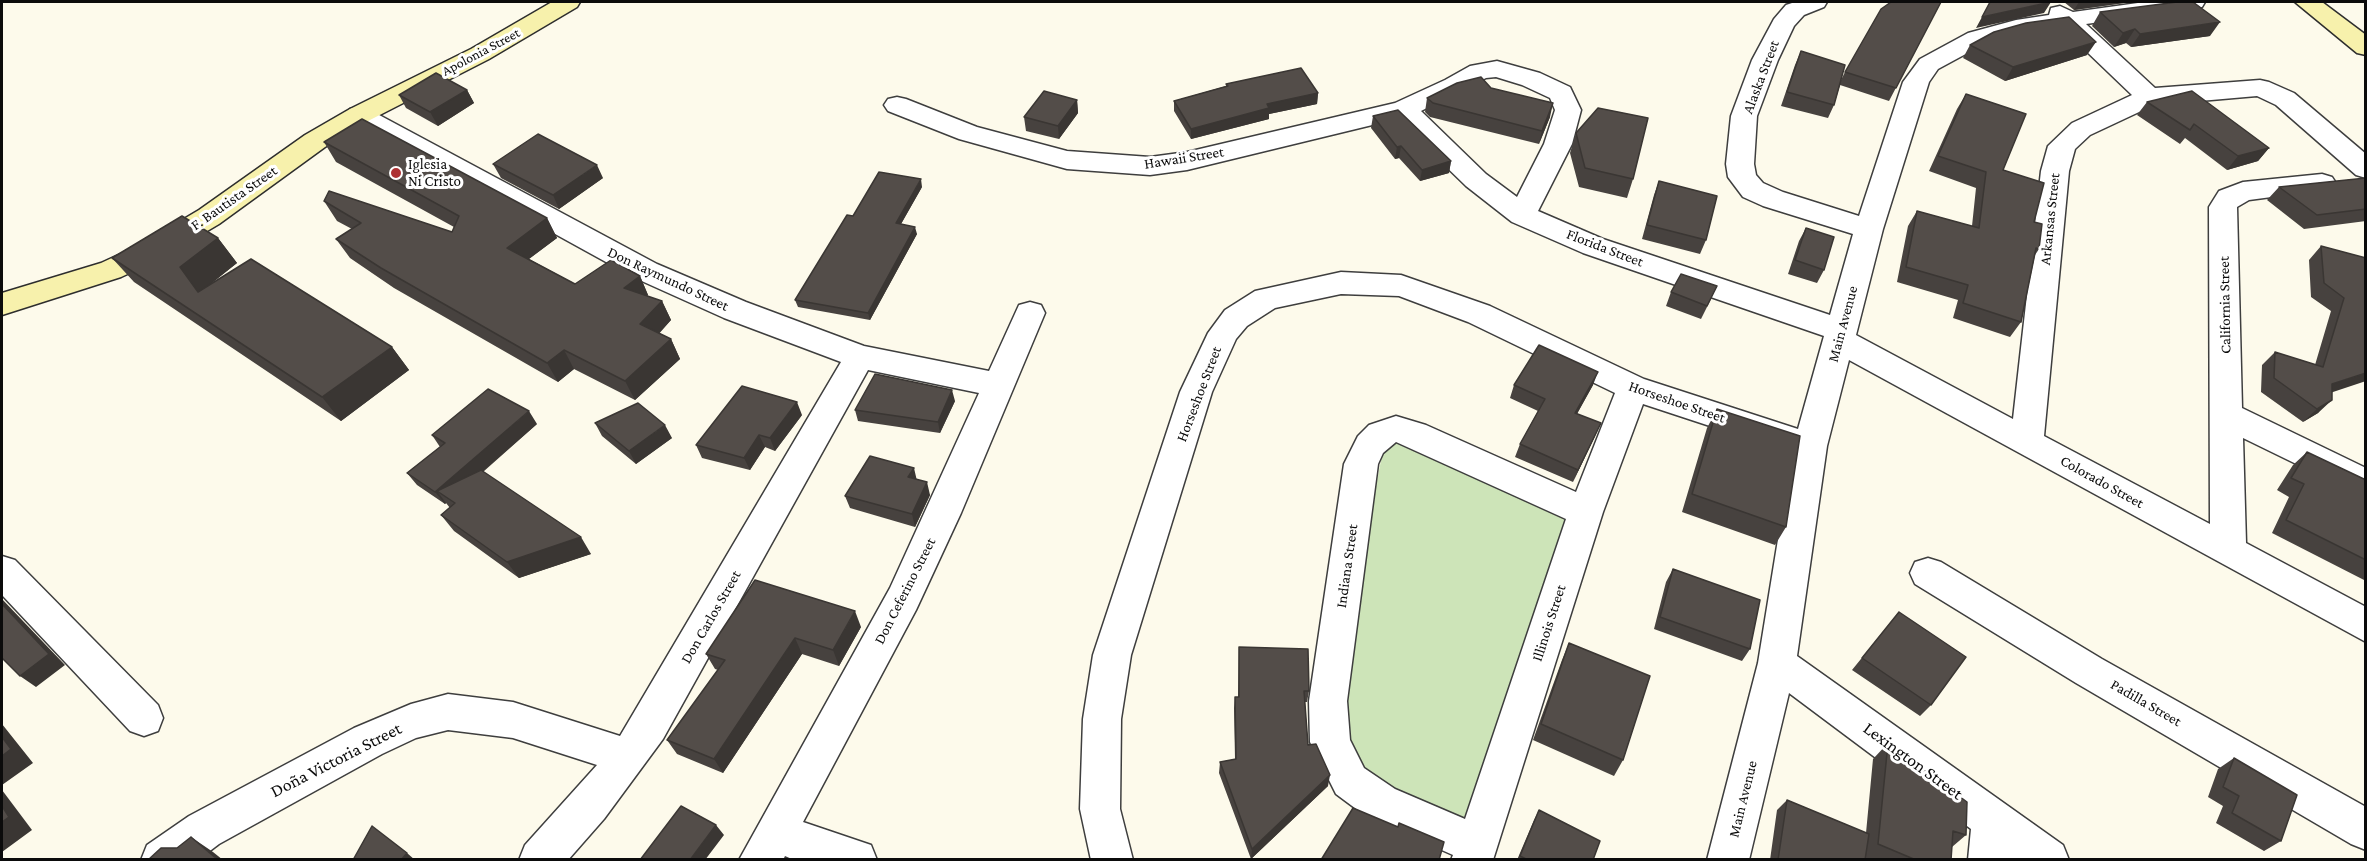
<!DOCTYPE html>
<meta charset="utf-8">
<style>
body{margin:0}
#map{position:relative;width:2367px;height:861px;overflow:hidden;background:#fdfaeb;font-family:"Crimson Pro",serif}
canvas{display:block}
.frame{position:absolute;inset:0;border:3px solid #0b0b0b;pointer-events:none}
</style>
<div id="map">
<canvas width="2367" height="861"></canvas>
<div class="frame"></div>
</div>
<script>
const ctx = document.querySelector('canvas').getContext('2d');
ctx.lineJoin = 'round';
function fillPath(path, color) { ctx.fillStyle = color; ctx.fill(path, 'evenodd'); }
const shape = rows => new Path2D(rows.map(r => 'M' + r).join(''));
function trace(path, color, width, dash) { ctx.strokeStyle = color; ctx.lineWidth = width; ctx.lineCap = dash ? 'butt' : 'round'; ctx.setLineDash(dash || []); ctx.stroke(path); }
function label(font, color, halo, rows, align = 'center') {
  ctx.font = font + ' "Crimson Pro",serif'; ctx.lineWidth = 6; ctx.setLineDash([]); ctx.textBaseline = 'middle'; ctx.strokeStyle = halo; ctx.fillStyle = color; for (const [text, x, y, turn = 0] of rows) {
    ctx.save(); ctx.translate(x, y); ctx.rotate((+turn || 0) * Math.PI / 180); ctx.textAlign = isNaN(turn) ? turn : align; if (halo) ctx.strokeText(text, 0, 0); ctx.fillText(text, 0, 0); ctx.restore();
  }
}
fillPath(shape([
 [1398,433,1578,514,1471,836,1350,766,1334,701,1385,440]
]), '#cde4b8');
const street = shape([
 [1795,2,1827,2,1824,7,1804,15,1794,26,1778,60,1757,116,1754,164,1756,175,1763,183,1783,192,1859,216,1903,82,1920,59,1968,33,2016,20,2049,15,2051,8,2060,6,2073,12,2145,2,2205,2,2202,7,2193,9,2086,24,2155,88,2260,80,2269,82,2294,93,2366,154,2366,178,2356,175,2276,105,2257,96,2154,105,2090,135,2075,149,2069,171,2044,436,2210,524,2209,207,2219,191,2243,182,2322,174,2332,177,2336,183,2332,189,2249,200,2237,207,2242,408,2366,468,2366,498,2243,438,2246,543,2366,607,2366,642,1849,360,1827,446,1797,656,2063,845,2069,860,1968,860,1971,829,1789,693,1749,860,1707,860,1758,663,1792,453,1643,404,1603,512,1493,860,1451,860,1453,855,1367,817,1336,794,1310,742,1309,701,1344,464,1358,436,1369,425,1396,416,1426,425,1576,492,1615,393,1468,322,1399,296,1341,294,1275,308,1247,326,1236,339,1212,392,1131,655,1121,719,1120,809,1133,860,1091,860,1080,809,1083,719,1093,655,1180,392,1208,333,1225,310,1255,291,1341,272,1401,275,1490,306,1644,379,1798,429,1824,336,1583,253,1512,222,1466,186,1397,119,1187,170,1150,175,1067,169,959,139,888,111,884,105,888,99,897,97,906,99,977,127,1067,151,1150,157,1187,152,1395,103,1445,80,1470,66,1497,61,1540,73,1570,87,1581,110,1572,144,1538,211,1603,239,1830,315,1853,234,1763,206,1743,197,1728,177,1726,164,1731,116,1752,60,1774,19,1786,5,1795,2],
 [2062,28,2132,95,2072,123,2048,146,2041,171,2013,419,1856,335,1883,229,1929,82,1938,69,1986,43,2018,34,2062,28],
 [1496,77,1522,85,1550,98,1555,110,1544,144,1517,197,1486,174,1421,111,1486,78,1496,77],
 [1396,442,1566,519,1465,819,1395,789,1364,768,1350,740,1347,701,1378,464,1383,453,1396,442],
 [359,107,368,109,657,264,746,302,864,346,989,371,1019,305,1030,302,1041,305,1045,313,961,513,916,610,803,822,871,845,877,860,794,860,785,856,783,860,739,860,890,588,979,393,868,370,663,739,604,819,568,860,519,860,525,845,597,765,513,738,448,730,416,738,382,754,219,844,198,860,141,860,147,845,189,816,354,728,411,704,448,694,513,702,620,736,841,362,724,318,635,278,350,121,346,115,350,109,359,107],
 [2,556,15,560,158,705,163,718,158,731,144,736,130,731,2,595,2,556],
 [1928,558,1941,562,2102,659,2366,807,2366,850,2351,844,2076,683,1915,584,1910,573,1915,562,1928,558]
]);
const secondary = shape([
 [552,2,580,2,577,7,489,59,368,121,325,147,219,224,160,259,121,277,2,315,2,293,101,263,140,245,199,210,305,135,350,109,471,49,552,2],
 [2295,2,2322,2,2366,35,2366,55,2357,53,2295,2]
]);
trace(street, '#3e3e3e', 3);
trace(secondary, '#2d2d2d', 3);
fillPath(street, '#fff');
fillPath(secondary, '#f7f1ac');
fillPath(shape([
 [1941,2,1889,101,1840,85,1834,105,1828,118,1781,106,1795,65,1801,51,1841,80,1845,72],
 [2064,2,2131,2,2074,10],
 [2100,12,2210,36,2131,47,2126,43,2114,47,2092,26],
 [1970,45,2087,55,2005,81,1963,58],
 [1226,84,1318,93,1317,104,1269,114,1269,119,1191,139,1174,111,1174,101,1226,86],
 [1491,88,1550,117,1539,144,1430,117,1425,112,1427,98],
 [467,90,474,103,438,126,406,108,399,95],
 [1966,94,2003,170,2034,222,2039,249,2035,255,2021,322,2010,337,1953,318,1958,300,1897,282,1908,226,1917,211,1972,226,1976,188,1929,171,1957,109],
 [1077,100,1078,113,1059,139,1026,131,1024,117],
 [2147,102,2269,148,2258,161,2227,170,2185,138,2180,144,2137,115],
 [1373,116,1451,161,1449,173,1420,181,1399,158,1395,159,1371,128],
 [1576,133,1633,179,1627,198,1579,187,1570,153],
 [324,142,547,218,557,238,529,259,575,284,640,276,648,295,647,296,662,301,671,320,659,333,671,339,680,359,635,400,574,369,558,382,394,288,350,258,336,239,352,229,337,221,324,201,452,232,454,227,336,162],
 [493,164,603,178,559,209,501,178],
 [2366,178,2366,221,2304,229,2267,200,2279,187],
 [1659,181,1706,240,1700,254,1642,239,1654,195],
 [922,187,901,224,917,234,870,320,798,307,795,300,853,216],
 [1806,228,1824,270,1817,283,1788,274,1799,241],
 [218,238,237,263,210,284,392,347,409,370,341,421,134,282,112,258],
 [2321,246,2366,258,2332,393,2318,413,2303,422,2261,392,2262,365,2275,352,2315,365,2331,311,2311,297,2309,260],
 [1671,292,1711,299,1701,319,1666,306],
 [1514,385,1593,385,1577,414,1595,436,1573,482,1515,457,1520,444,1538,411,1510,398],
 [955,401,940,433,858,421,855,410],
 [1717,409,1786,527,1775,545,1682,512,1707,428],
 [802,415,775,451,765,447,750,470,702,458,696,445],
 [595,423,672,438,636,464,602,436],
 [537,424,483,472,591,554,519,578,454,531,441,515,450,508,446,503,445,504,417,485,407,473,440,447,432,435],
 [2307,452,2366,480,2366,581,2272,533,2289,497,2277,490,2293,465],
 [917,479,930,495,915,527,850,508,845,496],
 [1673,569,1750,649,1742,661,1654,629,1666,582],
 [1899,612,1931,705,1920,716,1852,670],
 [861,627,839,666,802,654,723,773,677,754,667,740,718,670,715,669,706,654],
 [1569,643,1623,760,1614,776,1533,740,1562,660],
 [1239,647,1309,691,1307,702,1305,702,1308,745,1328,786,1251,859,1219,773,1220,762,1235,759,1234,708,1235,697,1238,697],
 [1888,743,1966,835,1952,847,1951,860,1867,860,1865,859,1865,860,1770,860,1777,810,1787,800,1866,833,1873,759],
 [2234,758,2281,841,2264,851,2216,823,2223,806,2208,797,2218,769],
 [1539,810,1593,860,1517,860,1534,820]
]), '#47423f');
fillPath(shape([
 [2051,2,2044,13,1976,28,1982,17],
 [2079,2,2131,2,2074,10],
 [2220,22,2210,36,2131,47,2140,34],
 [2135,29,2126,43,2114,47,2123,33],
 [2096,42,2087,55,2005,81,2013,67],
 [467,90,474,103,438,126,430,112],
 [1318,93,1317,104,1269,114,1269,119,1191,139,1191,129,1267,104],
 [1077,100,1078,113,1059,139,1058,126],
 [1553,103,1550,117,1539,144,1542,131],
 [1401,146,1399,158,1395,159,1397,147],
 [2269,148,2258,161,2227,170,2238,156],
 [1451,161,1449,173,1420,181,1422,170],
 [597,165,603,178,559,209,553,195],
 [921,179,922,187,897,231,896,223],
 [547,218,557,238,518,267,507,248],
 [915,227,917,234,870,320,868,313],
 [218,238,237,263,201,292,198,292,180,267],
 [640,276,648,295,633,308,624,288],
 [662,301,671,320,650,344,640,324],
 [671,339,680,359,635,400,625,381],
 [392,347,409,370,341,421,322,397],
 [564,350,574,369,558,382,547,363],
 [1598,372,1593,385,1570,426,1575,413],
 [2366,373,2366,381,2318,397,2332,384],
 [952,390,955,401,940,433,938,422],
 [2332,400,2318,413,2303,422,2317,409],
 [797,402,802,415,775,451,770,438],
 [529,411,537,424,450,500,437,491,446,503,445,504,435,492],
 [1601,423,1595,436,1573,482,1578,470],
 [665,425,672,438,636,464,629,451],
 [759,435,765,447,750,470,744,458],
 [914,468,917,481,908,477],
 [927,482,930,495,915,527,912,514],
 [581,537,591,554,519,578,507,562],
 [2,599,65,665,36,687,20,676,2,604],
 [855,611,861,627,839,666,833,650],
 [795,638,802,654,723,773,714,759],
 [2,724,33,763,2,785],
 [1330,775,1328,786,1251,859,1252,849],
 [2,790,32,830,2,852],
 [716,825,724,835,705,860,690,860],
 [191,837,213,852,223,860,218,860],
 [407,853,415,860,401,860]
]), '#3a3633');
const building = shape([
 [1891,2,1941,2,1896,88,1845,72,1881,9,1891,2],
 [1990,2,2051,2,1982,17,1990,2],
 [2177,2,2193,2,2220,22,2140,34,2135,29,2123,33,2100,12,2177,2],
 [2069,17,2096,42,2013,67,1970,45,1994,32,2026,23,2069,17],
 [1801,51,1845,65,1834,105,1787,92,1801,51],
 [1301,68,1318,93,1267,104,1269,108,1191,129,1174,101,1228,86,1226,84,1301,68],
 [436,73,467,90,430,112,399,95,436,73],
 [1481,77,1491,88,1553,103,1542,131,1433,103,1427,98,1457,83,1481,77],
 [1044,91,1077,100,1058,126,1024,117,1044,91],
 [2192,91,2269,148,2238,156,2194,124,2190,130,2147,102,2192,91],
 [1966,94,2026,114,2003,170,2044,183,2034,222,2042,224,2039,249,2036,248,2021,322,1963,303,1968,285,1906,267,1917,211,1979,228,1986,172,1938,156,1966,94],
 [1598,108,1648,118,1633,179,1585,168,1576,133,1598,108],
 [1398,110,1451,161,1422,170,1401,146,1397,147,1373,116,1398,110],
 [362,119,547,218,507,248,575,284,611,260,640,276,624,288,662,301,640,324,671,339,625,381,564,350,547,363,381,268,336,239,361,223,324,201,329,191,452,232,459,216,324,142,362,119],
 [538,134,597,165,553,195,493,164,538,134],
 [879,172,921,179,896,223,915,227,868,313,795,300,847,215,853,216,879,172],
 [2366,178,2366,209,2317,215,2279,187,2366,178],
 [1659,181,1717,196,1706,240,1647,225,1659,181],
 [182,216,218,238,180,267,198,292,251,259,392,347,322,397,112,258,182,216],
 [1806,228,1834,237,1824,270,1795,260,1806,228],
 [2321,246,2366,258,2366,373,2332,384,2332,400,2317,409,2274,378,2275,352,2323,367,2344,298,2324,283,2321,246],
 [1681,274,1717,286,1707,306,1671,292,1681,274],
 [1539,345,1598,372,1575,413,1601,423,1578,470,1520,444,1545,399,1514,385,1539,345],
 [875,374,952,390,938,422,855,410,875,374],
 [742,386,797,402,770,438,759,435,744,458,696,445,742,386],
 [488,389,529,411,435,492,407,473,445,443,432,435,488,389],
 [638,403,665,425,629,451,595,423,638,403],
 [1717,409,1800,436,1786,527,1692,494,1717,409],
 [2307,452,2366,480,2366,560,2286,520,2304,484,2291,478,2307,452],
 [870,456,914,468,908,477,927,482,912,514,845,496,870,456],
 [481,470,581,537,507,562,441,515,455,503,437,491,481,470],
 [1673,569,1760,600,1750,649,1660,617,1673,569],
 [755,580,855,611,833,650,795,638,714,759,667,740,725,660,706,654,755,580],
 [2,604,49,654,20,676,2,658,2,604],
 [1899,612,1966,657,1931,705,1862,658,1899,612],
 [1569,643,1650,676,1623,760,1541,724,1569,643],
 [1239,647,1308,649,1309,691,1304,691,1308,745,1316,744,1330,775,1252,849,1220,762,1236,759,1235,697,1239,697,1239,647],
 [2,737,11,749,2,756,2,737],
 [1888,743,1967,802,1966,835,1953,831,1951,860,1916,860,1878,844,1888,743],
 [2234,758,2297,795,2281,841,2232,813,2239,796,2223,787,2234,758],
 [1787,800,1869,834,1865,860,1778,860,1787,800],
 [2,806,9,817,2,822,2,806],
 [681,806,716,825,690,860,640,860,681,806],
 [1353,808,1398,827,1399,823,1444,842,1439,860,1321,860,1353,808],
 [1539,810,1600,841,1593,860,1528,860,1520,856,1539,810],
 [372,826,407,853,401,860,353,860,372,826],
 [191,837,218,860,148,860,161,848,177,848,191,837]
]);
fillPath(building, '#534d49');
trace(building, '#3a3633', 1.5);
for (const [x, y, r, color] of [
 [396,173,6,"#ad3133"]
]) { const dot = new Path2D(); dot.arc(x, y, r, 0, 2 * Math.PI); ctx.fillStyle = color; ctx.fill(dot); trace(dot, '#fff', 2); }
label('14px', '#0b0b0b', '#fff', [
 ["Apolonia Street",481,52,-28]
]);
label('15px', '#0b0b0b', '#fff', [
 ["Alaska Street",1761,77,-69],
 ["Hawaii Street",1184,158,-9],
 ["F. Bautista Street",234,198,-35],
 ["Arkansas Street",2050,219,-84],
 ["Florida Street",1605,248,21],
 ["Don Raymundo Street",668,279,25],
 ["California Street",2225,305,-91],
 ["Main Avenue",1843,324,-75],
 ["Horseshoe Street",1199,394,-69],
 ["Horseshoe Street",1677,402,19],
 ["Colorado Street",2102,482,29],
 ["Indiana Street",1347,566,-82],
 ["Don Ceferino Street",905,591,-63],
 ["Don Carlos Street",711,617,-60],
 ["Illinois Street",1549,623,-72],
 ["Padilla Street",2146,703,30],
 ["Main Avenue",1743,799,-76]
]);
label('15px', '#0b0b0b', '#fff', [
 ["Iglesia",408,164],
 ["Ni Cristo",408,181]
], 'left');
label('18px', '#0b0b0b', '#fff', [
 ["Doña Victoria Street",336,760,-27],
 ["Lexington Street",1913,761,36]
]);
</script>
